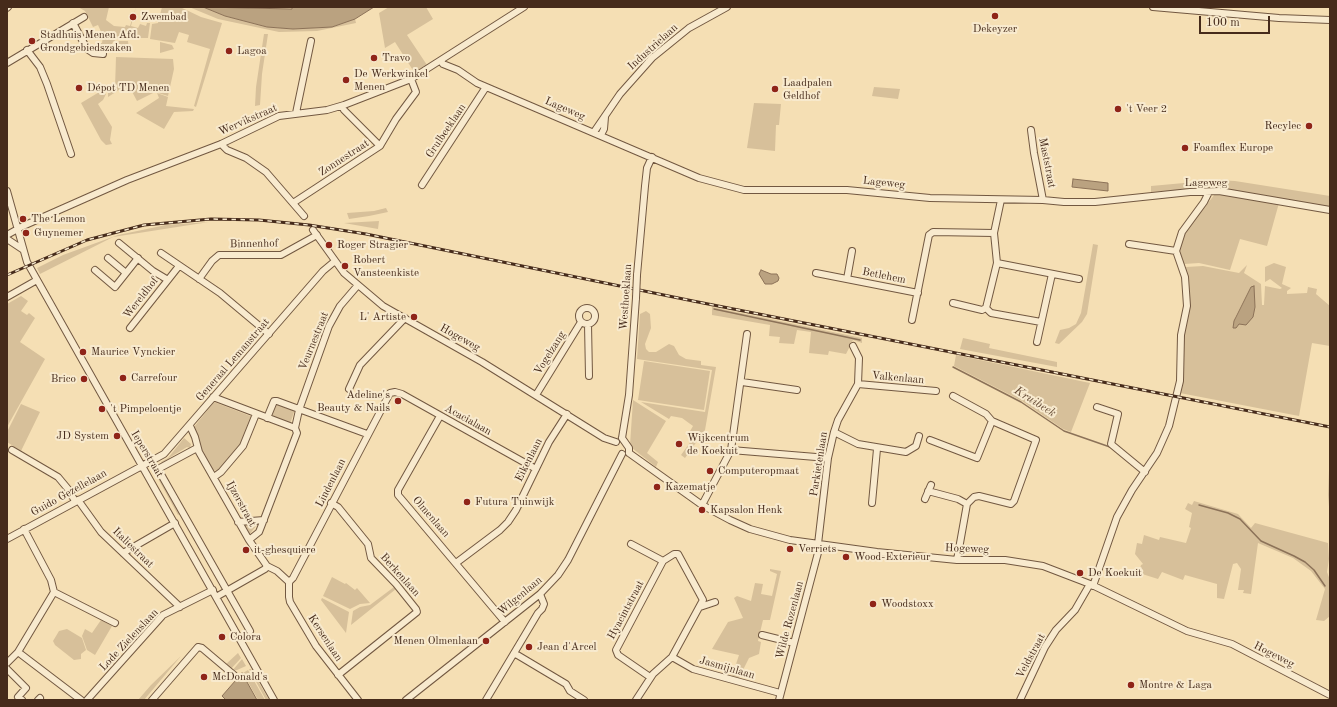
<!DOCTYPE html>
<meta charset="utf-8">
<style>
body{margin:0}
#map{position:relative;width:1337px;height:707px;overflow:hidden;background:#f5dfb4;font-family:"Old Standard TT",serif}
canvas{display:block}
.frame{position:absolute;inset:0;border:8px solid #462b1b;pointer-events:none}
.scale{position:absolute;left:1199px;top:16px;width:71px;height:18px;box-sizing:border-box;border:2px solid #462b1b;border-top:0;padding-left:5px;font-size:12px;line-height:14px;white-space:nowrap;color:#462b1b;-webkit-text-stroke:3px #f8eace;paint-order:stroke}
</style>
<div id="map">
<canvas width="1337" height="707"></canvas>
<div class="frame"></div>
<div class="scale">100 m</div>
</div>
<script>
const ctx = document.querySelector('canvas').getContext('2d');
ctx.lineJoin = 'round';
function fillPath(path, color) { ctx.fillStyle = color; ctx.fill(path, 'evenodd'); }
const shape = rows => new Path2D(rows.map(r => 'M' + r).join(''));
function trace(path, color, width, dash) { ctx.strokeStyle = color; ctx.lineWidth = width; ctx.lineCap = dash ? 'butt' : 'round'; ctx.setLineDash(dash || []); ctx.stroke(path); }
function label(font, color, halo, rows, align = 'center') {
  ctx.font = font + ' "Old Standard TT",serif'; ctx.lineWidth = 4; ctx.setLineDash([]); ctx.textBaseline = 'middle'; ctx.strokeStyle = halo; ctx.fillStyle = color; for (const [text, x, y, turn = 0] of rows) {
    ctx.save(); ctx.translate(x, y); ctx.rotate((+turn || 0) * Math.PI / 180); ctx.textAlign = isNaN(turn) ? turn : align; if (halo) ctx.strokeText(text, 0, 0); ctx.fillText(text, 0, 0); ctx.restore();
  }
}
fillPath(shape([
 [78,7,109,7,106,20,114,26,125,27,126,25,130,26,136,7,131,26,138,28,140,24,146,26,147,23,150,23,148,38,118,38,113,42,108,52,99,51,99,43,102,43,103,36,98,25,93,27,85,11],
 [162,7,180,7,201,17,222,23,196,107,194,106,210,49,187,42,189,35,179,32,175,43,150,39,152,24,158,23],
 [189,7,203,7,225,16,267,27,293,29,332,27,355,19,356,23,317,31,279,32,218,19],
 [389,7,426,7,433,19,407,35,427,65,414,72,395,42,385,48,379,13],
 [264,34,268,34,262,74,260,105,255,106,256,87],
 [119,41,128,41,129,52,113,52,114,46],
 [160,42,172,45,174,49,160,53],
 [116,57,173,59,174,69,168,96,155,92,137,101,128,84,108,97,108,93,115,88],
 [874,87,900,89,898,99,872,96],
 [101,91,106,94,103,100,98,104,112,127,110,140,112,144,106,145,101,140,81,103],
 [157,93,168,97,166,106,194,109,193,111,174,112,164,129,136,113,159,98],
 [754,103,781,104,779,125,776,125,775,151,747,148],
 [1217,180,1235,181,1330,196,1330,208,1217,188,1151,192,1151,186],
 [1215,194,1279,203,1267,246,1240,239,1230,270,1199,263,1184,264,1180,257,1179,250,1185,232],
 [386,208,388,212,369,216,349,219,347,213,374,211],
 [379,221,378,229,344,223],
 [209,222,113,237,40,274,37,268,63,255,118,235,166,225],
 [1093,244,1098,245,1087,314,1082,322,1059,344,1055,343,1060,330,1069,328,1076,324,1081,313],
 [1274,263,1286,267,1282,284,1291,288,1287,291,1287,294,1307,293,1308,287,1317,289,1316,294,1330,306,1330,346,1312,343,1299,416,1180,393,1184,361,1183,341,1186,267,1203,266,1239,273,1247,265,1244,273,1261,284,1262,305,1264,305,1265,286,1280,289,1282,288,1270,279,1265,282,1265,267],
 [1251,287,1239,324,1235,318],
 [21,296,28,301,21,311,27,315,29,313,35,318,20,342,45,359,7,427,7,304],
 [712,307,862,338,862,343,853,340,846,354,829,351,828,355,809,353,811,332,797,330,794,344,779,343,780,337,769,336,770,325,712,315],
 [646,311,650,314,651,328,645,344,646,349,649,352,656,352,669,344,674,346,679,355,686,359,701,361,701,365,716,367,705,430,685,458,681,455,694,437,689,433,693,426,682,418,671,416,669,419,641,402,705,412,712,370,637,359,640,314],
 [963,338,990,344,989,348,1057,362,1057,367,960,349],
 [956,355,1090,383,1071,432,1063,429,1022,401,954,366],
 [644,361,710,371,704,410,638,400],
 [633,400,666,421,647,453,658,462,656,467,632,448,630,445],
 [214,402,253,417,240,447,217,471,213,470,201,448,194,427],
 [276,402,295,409,290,424,270,417],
 [21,404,40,412,21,451,7,442,7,432],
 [184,438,191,444,190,448,187,447,169,458,172,460,163,465,161,462,168,458],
 [1330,446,1330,518,1328,495],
 [159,474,181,513,178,515,156,475],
 [1194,501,1238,514,1251,528,1255,523,1328,543,1329,559,1327,572,1330,580,1330,616,1324,621,1316,620,1325,589,1311,571,1293,558,1258,543,1251,594,1243,593,1244,590,1238,590,1241,569,1237,563,1233,564,1224,599,1217,598,1217,584,1185,575,1183,580,1162,572,1158,579,1139,573,1141,565,1143,564,1135,554,1137,543,1142,544,1144,535,1159,540,1160,537,1186,543,1191,528,1189,527,1192,513,1185,509,1188,503,1192,505],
 [260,521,249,535,242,522],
 [770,569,781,571,770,620,763,620,758,641,761,642,759,654,749,658,739,678,732,676,739,655,712,649,728,622,743,618,734,598,737,596,751,601,755,583,763,584,761,594,772,596,777,574,770,571],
 [332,577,345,584,346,583,355,590,357,588,370,603,360,604,350,609,323,596],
 [394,587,396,589,351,625,353,611,360,607,370,605],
 [322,598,349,612,346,633,321,600],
 [101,620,112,626,95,655,87,650,82,636,85,629,92,633],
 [67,629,82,638,86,650,81,654,81,659,74,660,55,645,53,641,59,631],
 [238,653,241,658,230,670,225,665],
 [181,656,144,700,138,700,151,685],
 [242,659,246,666,237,670,232,671],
 [249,669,251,669,269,700,266,700],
 [248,670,265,700,258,700,243,673]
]), '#d7c09a');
const water = shape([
 [203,7,292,9,292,7,374,7,355,19,332,27,293,29,267,27,225,16,203,7],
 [1073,179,1108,183,1108,191,1072,187,1073,179],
 [761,270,771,274,777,274,779,278,778,281,772,284,765,284,759,274,761,270],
 [1254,286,1255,307,1253,317,1246,325,1239,324,1236,328,1233,328,1234,321,1251,287,1254,286],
 [242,673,257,700,226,700,222,696,242,673]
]);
fillPath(water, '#baa280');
trace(water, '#8c7258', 1);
trace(shape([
 [714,309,860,340],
 [953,367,1021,402,1064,431,1110,447],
 [1199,505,1228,513,1240,519,1261,541,1294,556,1305,562,1314,570,1325,586]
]), '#8c7258', 1.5);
const minor = shape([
 [1153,7,1279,18,1330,20],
 [7,8,8,7],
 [73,23,87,49,93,53,103,54],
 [27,50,40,67,47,84,71,154],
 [441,61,443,64,458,70,477,83,699,178,744,190,847,190,930,198,1043,200,1064,202,1095,202,1190,192,1219,191,1330,210],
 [7,63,84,17],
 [342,106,344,110,380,146],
 [296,113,311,41],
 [1031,130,1034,153,1043,200],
 [594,132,620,94,652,58,689,28,727,7],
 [601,135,604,129,605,117],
 [221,144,227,150,246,158,266,172,304,216],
 [422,185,486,87],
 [7,191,27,262,274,700],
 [293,203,380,146,396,119,416,92,411,79],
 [313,230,344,273,383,306,482,362,604,438,616,442],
 [7,235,23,226,127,180,221,144,279,116,327,110,344,105,411,79,524,7],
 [7,239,22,249],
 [119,243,153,271,168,280],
 [1129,244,1176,251],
 [161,253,220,293,269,334],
 [108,258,126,273],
 [997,263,1079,279],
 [95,270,115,287,138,258],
 [816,273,918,293],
 [637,275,645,186,647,168,652,157],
 [199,279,212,261,219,255,281,255,317,235],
 [847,279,852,251],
 [7,297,37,280],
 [953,303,982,310,986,308,997,263,994,233,1001,200],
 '579 316a8 8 0 1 1 16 0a8 8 0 1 1-16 0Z',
 [986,308,991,313,1041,322],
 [912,320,929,235,933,232,994,233],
 [588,324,589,376],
 [130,328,179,266],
 [1037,342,1052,274],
 [742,382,797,390],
 [858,384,936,391],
 [349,389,360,365,405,318],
 [536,395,581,322],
 [953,396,986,414,992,421],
 [213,397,295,428],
 [1097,407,1118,414,1111,444,1145,472],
 [440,416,398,490,398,495,505,622],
 [267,418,274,401,277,401,367,434],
 [190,426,195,437,199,452,249,540,267,566,277,571,289,582],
 [834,432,858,444,906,452,916,446,919,436],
 [622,438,629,395,636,298],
 [622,438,629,448,629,453],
 [930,440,977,458,992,421,1036,440,1014,501,1011,504,979,496,974,497,967,504,957,560],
 [197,448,158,469,250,631],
 [12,450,58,477,68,489,75,501],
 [731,450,828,458],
 [629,453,702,505,730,520,750,529,790,540,877,552,957,560,1005,560,1043,566,1090,584,1187,631,1232,644,1330,695],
 [214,477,221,472,243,446,256,414],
 [928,491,958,499,967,504],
 [925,499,931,485],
 [78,500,101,532,180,607],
 [331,503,338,507,368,544,371,558,396,584,416,609,417,612,338,675],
 [872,503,877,449],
 [702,505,731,450,747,334],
 [238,522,264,520],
 [7,539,164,454,323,271,335,261],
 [249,540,259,532,261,527,297,433,295,428,299,410,329,326,340,306,358,285],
 [631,544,663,561,674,554,678,554,703,600,672,657,653,674,636,700],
 [123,553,175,523],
 [456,563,500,530,508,522,516,510,549,442,567,414],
 [289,582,293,578,390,393,395,392,402,394,536,469],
 [289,582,289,597,290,602,316,646,358,700],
 [1093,586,1117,517,1132,490,1157,453,1169,426,1180,381,1181,335,1187,306,1185,277,1176,251,1182,232,1204,202,1209,192],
 [54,592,115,623],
 [216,597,265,569,267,566],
 [700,607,715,602],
 [762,635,794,643],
 [18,652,81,700],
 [514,653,566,684,570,691,584,700],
 [672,657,693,669,780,693],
 [7,663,18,652,54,592,51,580,24,529],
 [7,669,26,688,18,697,22,700],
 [650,677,618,655,616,650,663,561],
 [38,700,40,698],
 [87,700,163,615,213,590],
 [152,700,198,647,202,648,234,675],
 [406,700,540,594,558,575,568,560,622,454],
 [486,700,538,613,542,609,544,604,540,594],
 [779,700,819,549,818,544,828,458,834,432,838,420,858,384,859,358,853,346],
 [1020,700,1045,647,1056,630,1075,610,1090,584]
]);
trace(minor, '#725841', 8);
trace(minor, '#f8eace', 6);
const rail = shape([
 [7,275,87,240,144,225,211,219,259,220,309,225,366,234,693,301,1330,427]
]);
trace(rail, '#462b1b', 3);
trace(rail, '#f8eace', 1.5, [4.5]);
const minorBridge = shape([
 [636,298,637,275]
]);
trace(minorBridge, '#725841', 8, []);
trace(minorBridge, '#f8eace', 6);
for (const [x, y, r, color] of [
 [995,16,4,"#8f2418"],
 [133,17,4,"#8f2418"],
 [32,41,4,"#8f2418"],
 [229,51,4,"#8f2418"],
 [374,58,4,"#8f2418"],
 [346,80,4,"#8f2418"],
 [79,88,4,"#8f2418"],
 [775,89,4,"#8f2418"],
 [1118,109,4,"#8f2418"],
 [1309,126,4,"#8f2418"],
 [1185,148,4,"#8f2418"],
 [23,219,4,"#8f2418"],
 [26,233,4,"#8f2418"],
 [329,245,4,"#8f2418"],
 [345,266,4,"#8f2418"],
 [414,317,4,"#8f2418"],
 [83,352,4,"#8f2418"],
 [123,378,4,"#8f2418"],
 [84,379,4,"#8f2418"],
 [398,401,4,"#8f2418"],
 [102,409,4,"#8f2418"],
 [117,436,4,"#8f2418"],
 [679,444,4,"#8f2418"],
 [710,471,4,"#8f2418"],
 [657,487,4,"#8f2418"],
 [467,502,4,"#8f2418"],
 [702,510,4,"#8f2418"],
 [790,549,4,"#8f2418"],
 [246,550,4,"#8f2418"],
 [846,557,4,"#8f2418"],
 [1080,573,4,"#8f2418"],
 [873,604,4,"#8f2418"],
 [222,637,4,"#8f2418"],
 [486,641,4,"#8f2418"],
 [529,647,4,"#8f2418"],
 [204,677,4,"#8f2418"],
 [1131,685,4,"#8f2418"]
]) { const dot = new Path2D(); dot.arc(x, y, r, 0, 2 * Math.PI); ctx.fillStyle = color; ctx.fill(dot); trace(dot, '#f8eace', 1.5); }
label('11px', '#462b1b', '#f8eace', [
 ["Zwembad",141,17],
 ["Dekeyzer",995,29,"center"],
 ["Stadhuis Menen Afd.",40,35],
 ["Grondgebiedszaken",40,48],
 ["Lagoa",237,51],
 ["Travo",382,58],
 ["De Werkwinkel",354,74],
 ["Menen",354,87],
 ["Laadpalen",783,83],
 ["Geldhof",783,96],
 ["Dépot TD Menen",87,88],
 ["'t Veer 2",1126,109],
 ["Recylec",1301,126,"right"],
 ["Foamflex Europe",1193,148],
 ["The Lemon",31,219],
 ["Guynemer",34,233],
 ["Roger Stragier",337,245],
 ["Robert",353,260],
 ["Vansteenkiste",353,273],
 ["L' Artiste",406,317,"right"],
 ["Maurice Vynckier",91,352],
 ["Carrefour",131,378],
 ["Brico",76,379,"right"],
 ["Adeline's",390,395,"right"],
 ["Beauty & Nails",390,408,"right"],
 ["'t Pimpeloentje",110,409],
 ["JD System",109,436,"right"],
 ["Wijkcentrum",687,438],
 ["de Koekuit",687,451],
 ["Computeropmaat",718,471],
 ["Kazematje",665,487],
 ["Futura Tuinwijk",475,502],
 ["Kapsalon Henk",710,510],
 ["Verriets",798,549],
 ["it-ghesquiere",254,550],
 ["Wood-Exterieur",854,557],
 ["De Koekuit",1088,573],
 ["Woodstoxx",881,604],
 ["Colora",230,637],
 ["Menen Olmenlaan",478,641,"right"],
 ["Jean d'Arcel",537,647],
 ["McDonald's",212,677],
 ["Montre & Laga",1139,685]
], 'left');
label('11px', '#462b1b', '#f8eace', [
 ["Industrielaan",653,47,-42],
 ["Lageweg",565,109,23],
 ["Wervikstraat",248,120,-24],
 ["Grulbeeklaan",446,131,-56],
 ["Zonnestraat",344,158,-33],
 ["Maststraat",1047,163,79],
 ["Lageweg",884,183,6],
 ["Lageweg",1206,183],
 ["Binnenhof",254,244,-1],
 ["Betlehem",884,276,11],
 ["Westhoeklaan",626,297,-86],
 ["Wereldhof",141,298,-52],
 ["Hogeweg",460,338,29],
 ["Veurnestraat",314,341,-68],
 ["Vogelzang",550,353,-58],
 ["Generaal Lemanstraat",233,360,-49],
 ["Valkenlaan",898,378,5],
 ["Acacialaan",468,420,29],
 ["Ieperstraat",147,454,59],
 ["Eikenlaan",529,460,-63],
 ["Parkietenlaan",819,464,-81],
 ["Lindenlaan",331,483,-63],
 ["Guido Gezellelaan",69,493,-29],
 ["Ijzerstraat",241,504,61],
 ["Olmenlaan",431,517,49],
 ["Italiestraat",133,548,44],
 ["Hogeweg",967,549,2],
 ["Berkenlaan",400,575,48],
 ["Wilgenlaan",520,596,-40],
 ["Hyacintstraat",626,610,-62],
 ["Wilde Rozenlaan",790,620,-75],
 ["Kersenlaan",325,638,57],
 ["Lode Zielenslaan",129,640,-47],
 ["Hogeweg",1274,655,27],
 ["Veldstraat",1031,656,-62],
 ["Jasmijnlaan",727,668,16]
]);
label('italic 12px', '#634934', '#f8eace', [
 ["Kruibeek",1035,402,32]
]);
</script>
